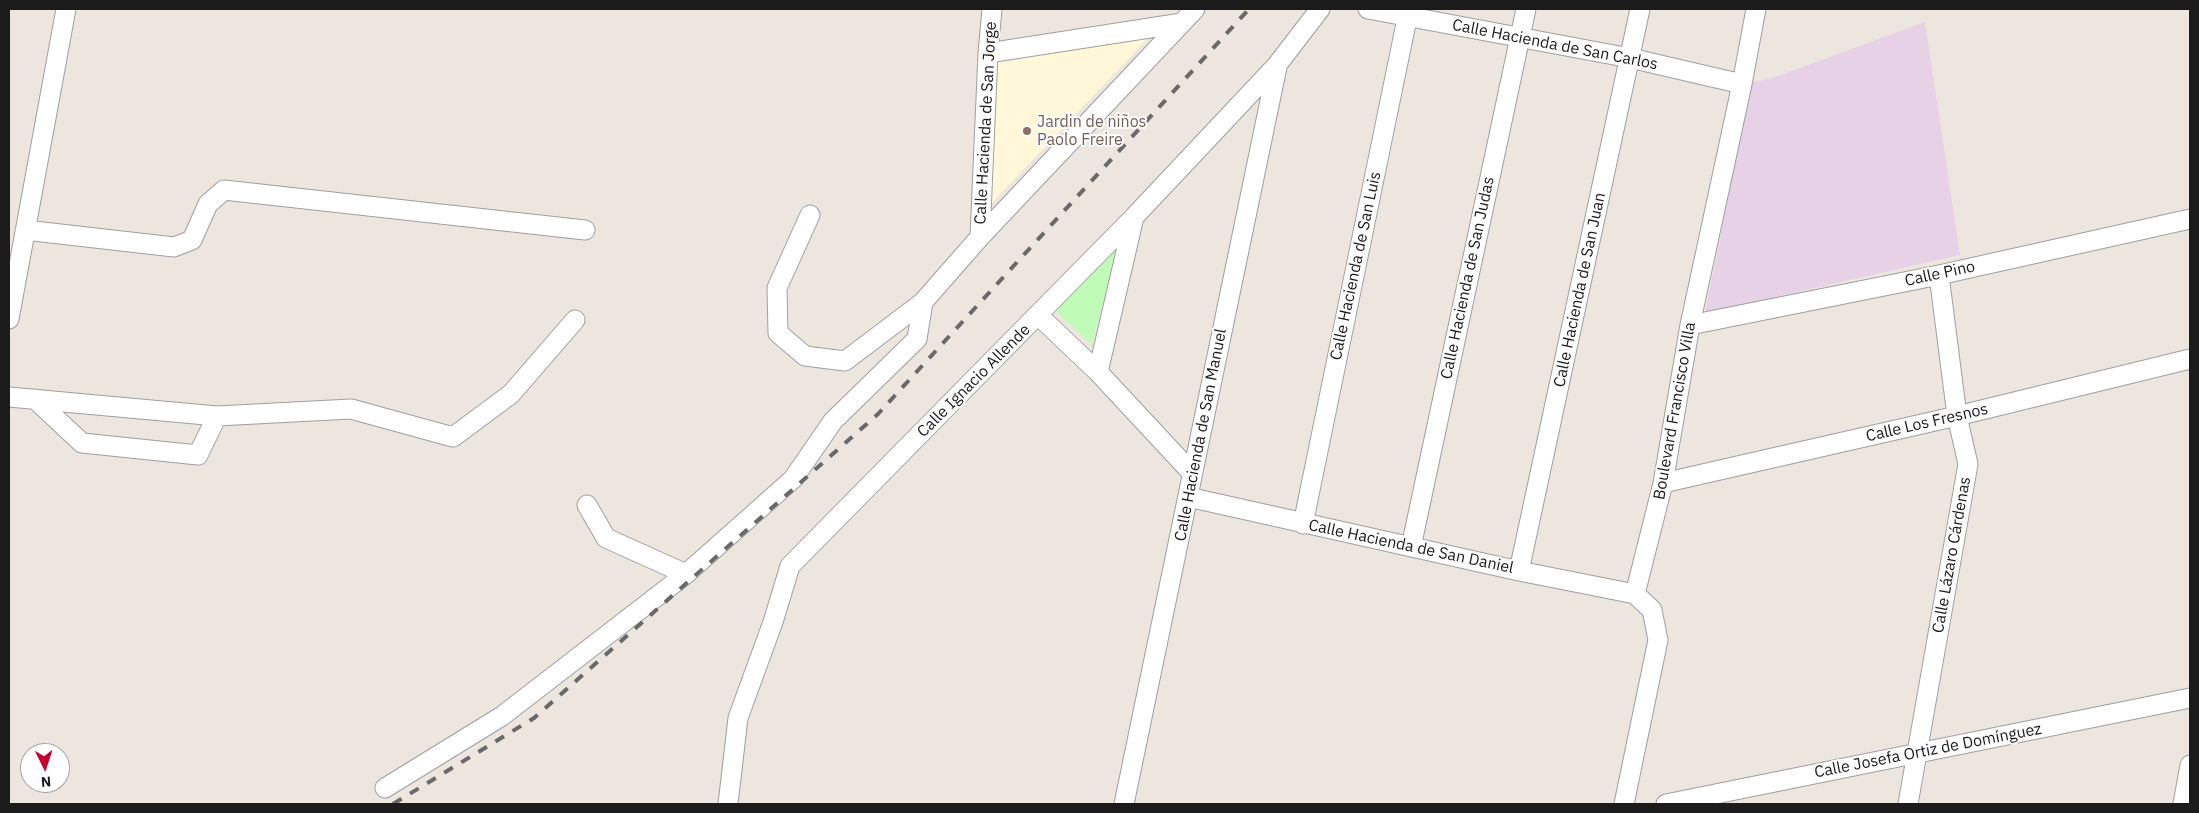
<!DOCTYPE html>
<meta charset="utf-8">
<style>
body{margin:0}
#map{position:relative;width:2199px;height:813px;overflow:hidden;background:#ede6df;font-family:"IBM Plex Sans",sans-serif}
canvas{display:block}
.frame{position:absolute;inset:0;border:10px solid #1b1b1b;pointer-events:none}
.north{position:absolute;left:20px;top:743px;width:50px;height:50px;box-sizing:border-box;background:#fff;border:1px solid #a4a4a4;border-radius:50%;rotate:176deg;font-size:14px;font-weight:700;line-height:20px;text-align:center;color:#1b1b1b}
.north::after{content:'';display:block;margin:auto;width:18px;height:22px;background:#c60028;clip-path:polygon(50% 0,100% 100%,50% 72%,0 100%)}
</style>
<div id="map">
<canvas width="2199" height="813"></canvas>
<div class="frame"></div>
<div class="north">N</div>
</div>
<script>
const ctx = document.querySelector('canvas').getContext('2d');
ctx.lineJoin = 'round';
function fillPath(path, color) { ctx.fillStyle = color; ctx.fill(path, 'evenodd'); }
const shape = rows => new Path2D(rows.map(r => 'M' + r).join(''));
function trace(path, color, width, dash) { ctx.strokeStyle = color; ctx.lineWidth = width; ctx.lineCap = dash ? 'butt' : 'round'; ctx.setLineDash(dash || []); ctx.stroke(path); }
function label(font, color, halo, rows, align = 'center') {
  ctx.font = font + ' "IBM Plex Sans",sans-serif'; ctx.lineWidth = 4; ctx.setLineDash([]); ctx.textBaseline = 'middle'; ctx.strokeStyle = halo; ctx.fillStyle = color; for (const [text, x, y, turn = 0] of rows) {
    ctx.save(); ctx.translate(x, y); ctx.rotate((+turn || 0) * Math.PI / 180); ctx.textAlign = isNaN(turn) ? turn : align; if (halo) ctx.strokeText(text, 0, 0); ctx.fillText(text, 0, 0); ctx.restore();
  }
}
fillPath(shape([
 [1925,22,1960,255,1705,313,1751,82,1770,79]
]), '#e7d1e7');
fillPath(shape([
 [1153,33,991,204,998,59]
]), '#fff7d7');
fillPath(shape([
 [1120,241,1092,345,1053,308]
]), '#c0fcb8');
const minor = shape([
 [1368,9,1630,58,1742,84],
 [988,53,1182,23],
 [810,215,777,288,778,333,805,356,845,361,923,302,980,237,1195,9],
 [25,230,174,247,192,240,208,204,224,190,585,230],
 [980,237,988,53,992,9],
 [1039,316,1098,372,1192,473],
 [9,319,66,9],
 [1690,325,1939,275,2190,219],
 [1098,372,1134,217],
 [9,397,217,416,351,409,453,437,511,394,575,320],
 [35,399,82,443,198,455,217,416],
 [1663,483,1957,416,2190,359],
 [1188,497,1519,571,1635,594],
 [587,505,606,538,686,574],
 [1303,524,1409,9],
 [1411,547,1526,9],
 [1519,571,1640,9],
 [1635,594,1663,483,1690,325,1742,84,1756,9],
 [385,788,502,716,686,574,793,479,833,421,917,339,923,302],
 [728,804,738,718,773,622,790,566,1134,217,1277,65,1320,9],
 [1124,804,1277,67],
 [1624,804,1658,640,1652,610,1635,594],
 [1666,804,2190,698],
 [1908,804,1968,464,1957,416,1939,275],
 [2183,804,2190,765]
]);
trace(minor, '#9f9f9f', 21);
trace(minor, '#fff', 19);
trace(shape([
 [393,804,534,718,878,414,1249,9]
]), '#696969', 4, [10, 10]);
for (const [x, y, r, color] of [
 [1027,131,5,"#8d6e63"]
]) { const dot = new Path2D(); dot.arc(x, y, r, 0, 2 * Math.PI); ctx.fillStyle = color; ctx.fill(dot); trace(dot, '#fff', 2); }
label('16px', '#1b1b1b', '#fff', [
 ["Calle Hacienda de San Carlos",1555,45,11],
 ["Calle Hacienda de San Jorge",986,123,-87],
 ["Calle Hacienda de San Luis",1356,266,-78],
 ["Calle Pino",1940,274,-12],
 ["Calle Hacienda de San Judas",1468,278,-78],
 ["Calle Hacienda de San Juan",1580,290,-78],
 ["Calle Ignacio Allende",974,381,-45],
 ["Boulevard Francisco Villa",1675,411,-80],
 ["Calle Los Fresnos",1927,423,-13],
 ["Calle Hacienda de San Manuel",1201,435,-79],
 ["Calle Hacienda de San Daniel",1411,547,12],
 ["Calle Lázaro Cárdenas",1952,555,-80],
 ["Calle Josefa Ortiz de Domínguez",1928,751,-11]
]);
label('16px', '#785e54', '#fff', [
 ["Jardin de niños",1037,122],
 ["Paolo Freire",1037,140]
], 'left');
</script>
